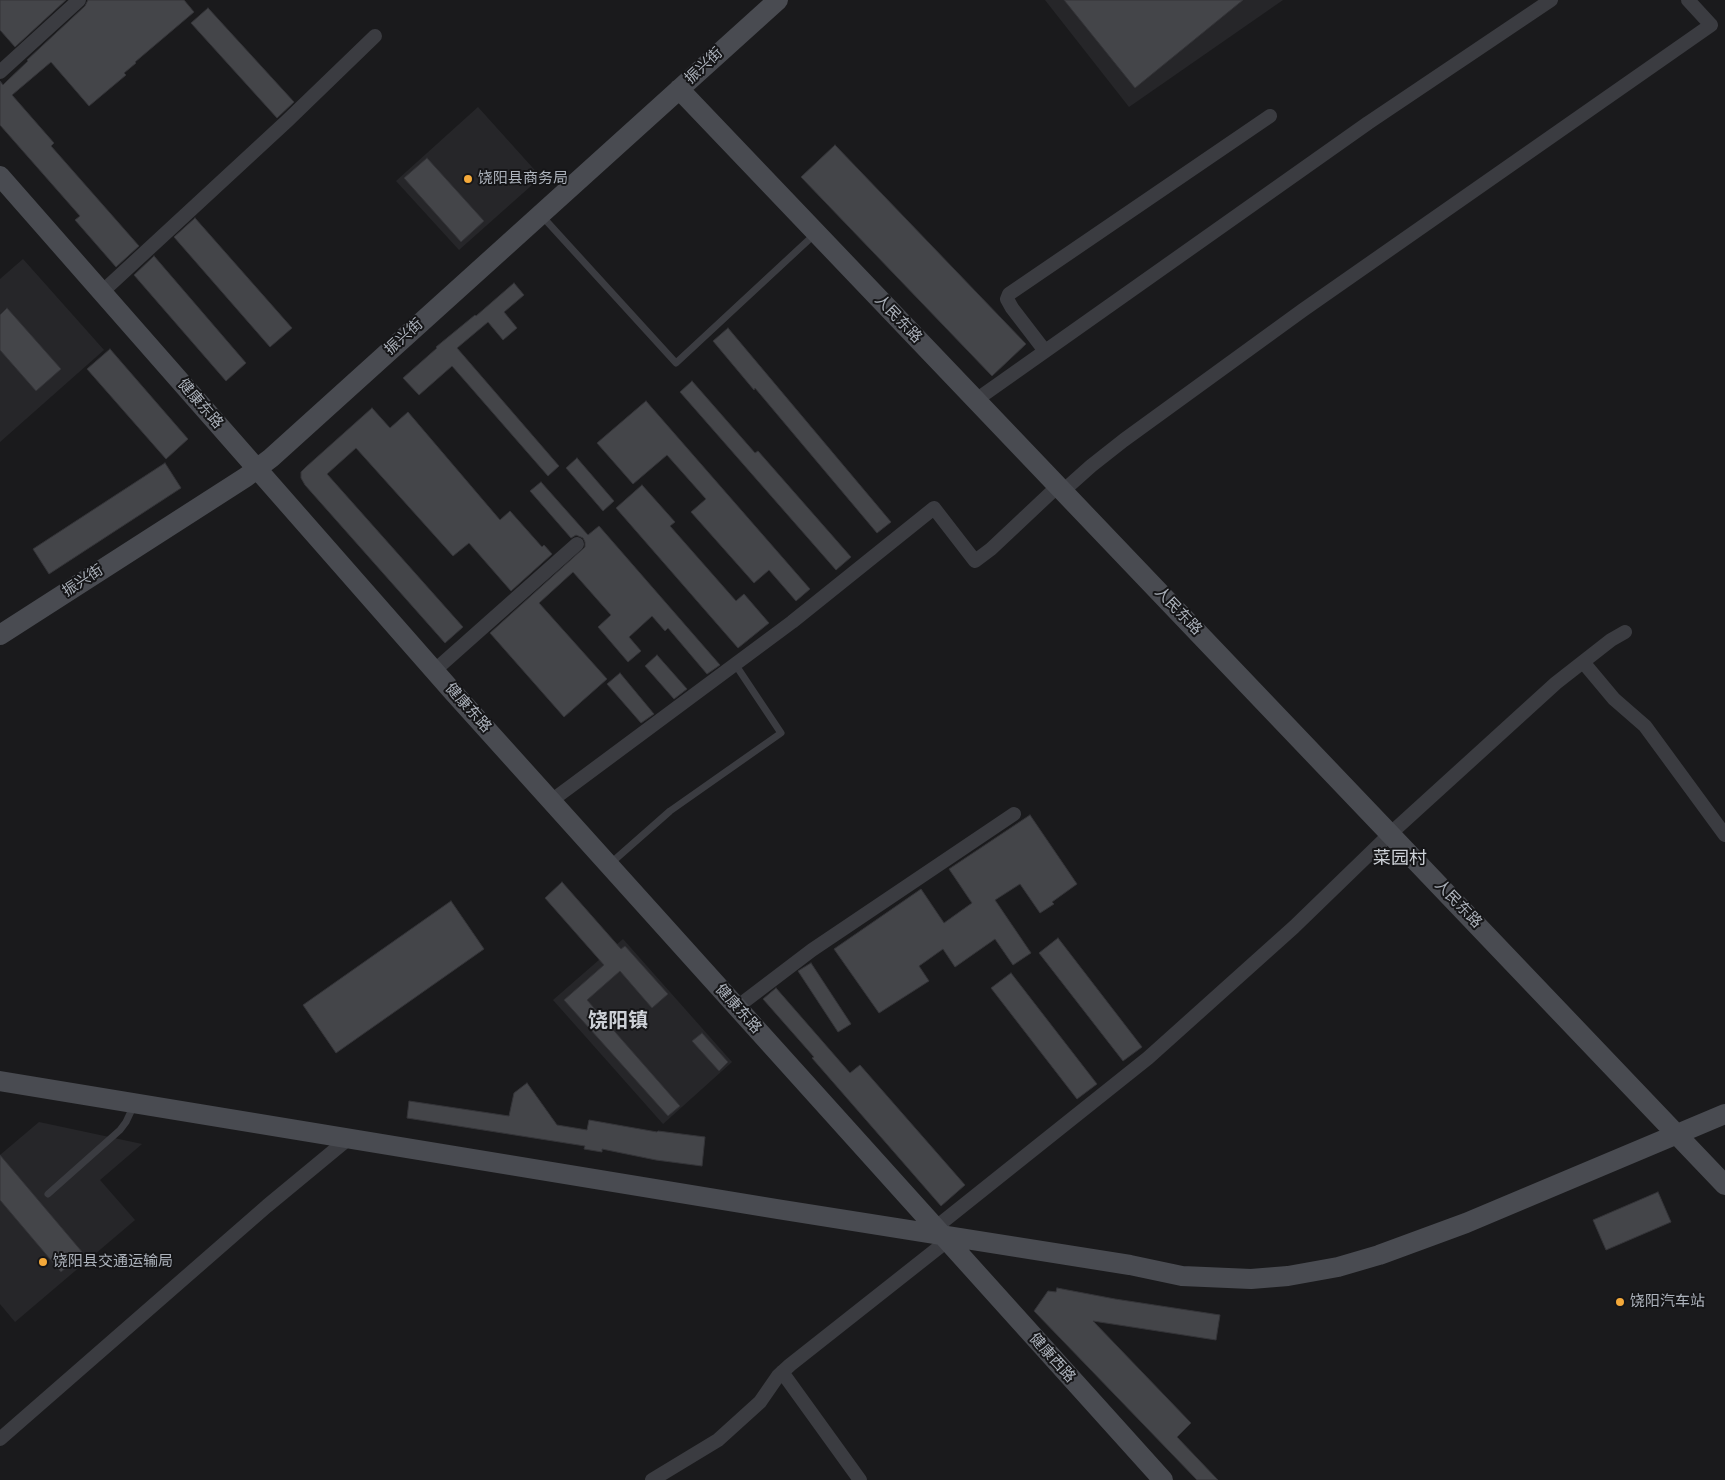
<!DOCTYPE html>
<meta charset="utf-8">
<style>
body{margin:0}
canvas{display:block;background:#1a1a1c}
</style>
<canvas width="1725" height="1480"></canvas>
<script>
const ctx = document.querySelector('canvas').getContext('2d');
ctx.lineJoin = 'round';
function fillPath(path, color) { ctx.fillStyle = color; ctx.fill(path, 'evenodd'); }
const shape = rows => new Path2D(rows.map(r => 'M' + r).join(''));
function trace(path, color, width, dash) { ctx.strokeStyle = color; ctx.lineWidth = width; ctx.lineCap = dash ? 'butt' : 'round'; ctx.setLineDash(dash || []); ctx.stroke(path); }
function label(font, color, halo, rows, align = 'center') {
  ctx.font = font + ' Manrope,"Noto Sans SC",sans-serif'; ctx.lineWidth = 4; ctx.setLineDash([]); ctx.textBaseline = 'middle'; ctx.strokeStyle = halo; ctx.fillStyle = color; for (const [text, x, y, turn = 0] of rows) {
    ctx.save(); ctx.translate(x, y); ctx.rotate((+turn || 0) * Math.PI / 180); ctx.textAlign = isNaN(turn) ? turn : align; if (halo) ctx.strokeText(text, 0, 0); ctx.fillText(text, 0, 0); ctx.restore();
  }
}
fillPath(shape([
 [1045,0,1283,0,1129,107],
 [478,107,541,177,459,250,396,181],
 [23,259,104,350,0,442,0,279],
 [623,939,732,1062,663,1124,553,1000],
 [39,1122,142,1144,100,1180,135,1220,15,1322,0,1304,0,1155]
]), '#262629');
const building = shape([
 [0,0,66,0,15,47,0,30,0,0],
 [88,0,184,0,194,12,135,62,136,63,124,73,126,75,89,106,51,62,12,95,54,143,51,146,139,246,116,267,75,220,80,216,0,125,0,81,3,85,8,80,28,61,27,60,85,6,88,0],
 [1064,0,1243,0,1135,88,1064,0],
 [208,8,294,102,277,118,191,23,208,8],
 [835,145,1026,344,992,376,801,177,835,145],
 [427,158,484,221,461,242,404,178,427,158],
 [195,218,292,328,270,347,174,237,195,218],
 [154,256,246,363,226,381,134,275,154,256],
 [514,283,524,295,504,312,517,328,503,340,488,322,457,348,559,466,548,476,452,366,419,395,403,378,437,348,436,347,475,315,476,316,514,283],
 [7,308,61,369,36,391,0,350,0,315,7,308],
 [728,328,891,522,877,533,755,388,754,390,713,341,728,328],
 [110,349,188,439,166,459,87,369,110,349],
 [692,381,755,453,758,451,851,557,836,570,680,392,692,381],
 [646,401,810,589,796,601,769,570,754,583,691,512,706,499,667,455,633,484,597,443,646,401],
 [372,408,390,428,408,412,500,520,510,511,542,547,544,545,552,554,511,591,469,543,453,556,356,448,327,474,463,627,445,643,305,485,301,478,301,472,306,467,372,408],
 [577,458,614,501,603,511,566,468,577,458],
 [165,463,181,488,49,574,33,549,165,463],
 [541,482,588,535,599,526,720,665,707,674,668,628,665,631,652,616,629,637,641,651,628,662,598,627,611,615,573,572,539,603,607,679,564,717,490,633,585,547,585,542,583,538,576,535,571,538,530,491,541,482],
 [642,485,675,522,670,526,736,601,744,594,769,623,738,648,616,508,642,485],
 [657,655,687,689,674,699,645,666,657,655],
 [620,673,654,714,641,723,607,684,620,673],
 [1030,815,1077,884,1052,902,1054,904,1040,913,1020,884,995,900,1031,953,1013,965,995,939,955,967,943,949,919,966,929,981,879,1013,834,949,921,889,944,923,972,903,949,869,1030,815],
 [562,882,621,949,625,946,668,994,652,1008,620,971,587,1000,680,1106,668,1116,564,1000,604,965,545,898,562,882],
 [451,901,484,949,336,1053,303,1005,451,901],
 [1058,938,1142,1047,1123,1061,1039,953,1058,938],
 [811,963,851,1024,838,1032,798,971,811,963],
 [1011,973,1097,1084,1077,1099,991,988,1011,973],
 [776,988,850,1073,860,1065,965,1185,941,1206,812,1058,814,1057,763,999,776,988],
 [702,1033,728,1062,719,1071,692,1041,702,1033],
 [527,1083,557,1125,587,1130,589,1120,657,1132,658,1131,705,1137,702,1166,656,1160,602,1149,602,1152,584,1149,585,1146,407,1118,409,1101,509,1116,514,1093,527,1083],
 [0,1155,83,1253,61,1272,0,1200,0,1155],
 [1658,1192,1671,1222,1606,1250,1593,1220,1658,1192],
 [1057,1288,1115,1299,1220,1315,1216,1340,1093,1321,1191,1423,1177,1437,1218,1480,1197,1480,1034,1311,1048,1291,1056,1292,1057,1288]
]);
fillPath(building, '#444549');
trace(building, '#343438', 1);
trace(shape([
 [541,215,676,363,815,234],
 [611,863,670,811,781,733,735,664],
 [48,1194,120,1130,126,1122,134,1105]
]), '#3b3c41', 7);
trace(shape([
 [0,72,79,0],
 [102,292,287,121,375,36],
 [1045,351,1012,308,1007,299,1009,294,1270,116],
 [976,400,1368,123,1551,0],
 [1063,491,1091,466,1124,440,1303,310,1711,25,1688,0],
 [1583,662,1614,699,1645,726,1725,835],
 [434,671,577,544],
 [551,801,792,622,934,508,975,561,991,549,1058,486],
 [737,1007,812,950,1014,814],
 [935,1228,1148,1058,1294,927,1390,834,1556,683,1611,640,1625,632],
 [782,1372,860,1480],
 [0,1439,267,1206,348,1139],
 [652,1480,718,1440,760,1402,778,1376,790,1365,947,1241]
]), '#3b3c41', 14);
trace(shape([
 [679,89,1725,1185],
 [0,176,453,692,1163,1480],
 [0,635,246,477,271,458,778,0],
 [0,1081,777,1209,1130,1265,1182,1276,1251,1279,1288,1276,1338,1267,1379,1255,1466,1223,1725,1114]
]), '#494b51', 20);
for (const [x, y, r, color] of [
 [468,179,5,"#f4a93a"],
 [43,1262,5,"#f4a93a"],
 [1620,1302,5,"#f4a93a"]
]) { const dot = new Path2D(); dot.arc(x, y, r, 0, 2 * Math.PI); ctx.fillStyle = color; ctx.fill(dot); trace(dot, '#151517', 2); }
label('15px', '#acb2bb', '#151517', [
 ["振兴街",704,66,-43],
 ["人民东路",898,319,46],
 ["振兴街",404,337,-42],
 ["健康东路",200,404,49],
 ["振兴街",83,581,-33],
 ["人民东路",1178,611,46],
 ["健康东路",468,708,48],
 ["人民东路",1458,904,46],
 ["健康东路",738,1009,48],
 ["健康西路",1052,1358,48]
]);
label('15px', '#acb2bb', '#151517', [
 ["饶阳县商务局",478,179],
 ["饶阳县交通运输局",53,1262],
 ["饶阳汽车站",1630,1302]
], 'left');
label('18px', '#cdd1d7', '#151517', [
 ["菜园村",1400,859]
]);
label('bold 20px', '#cdd1d7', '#151517', [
 ["饶阳镇",618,1021]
]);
</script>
